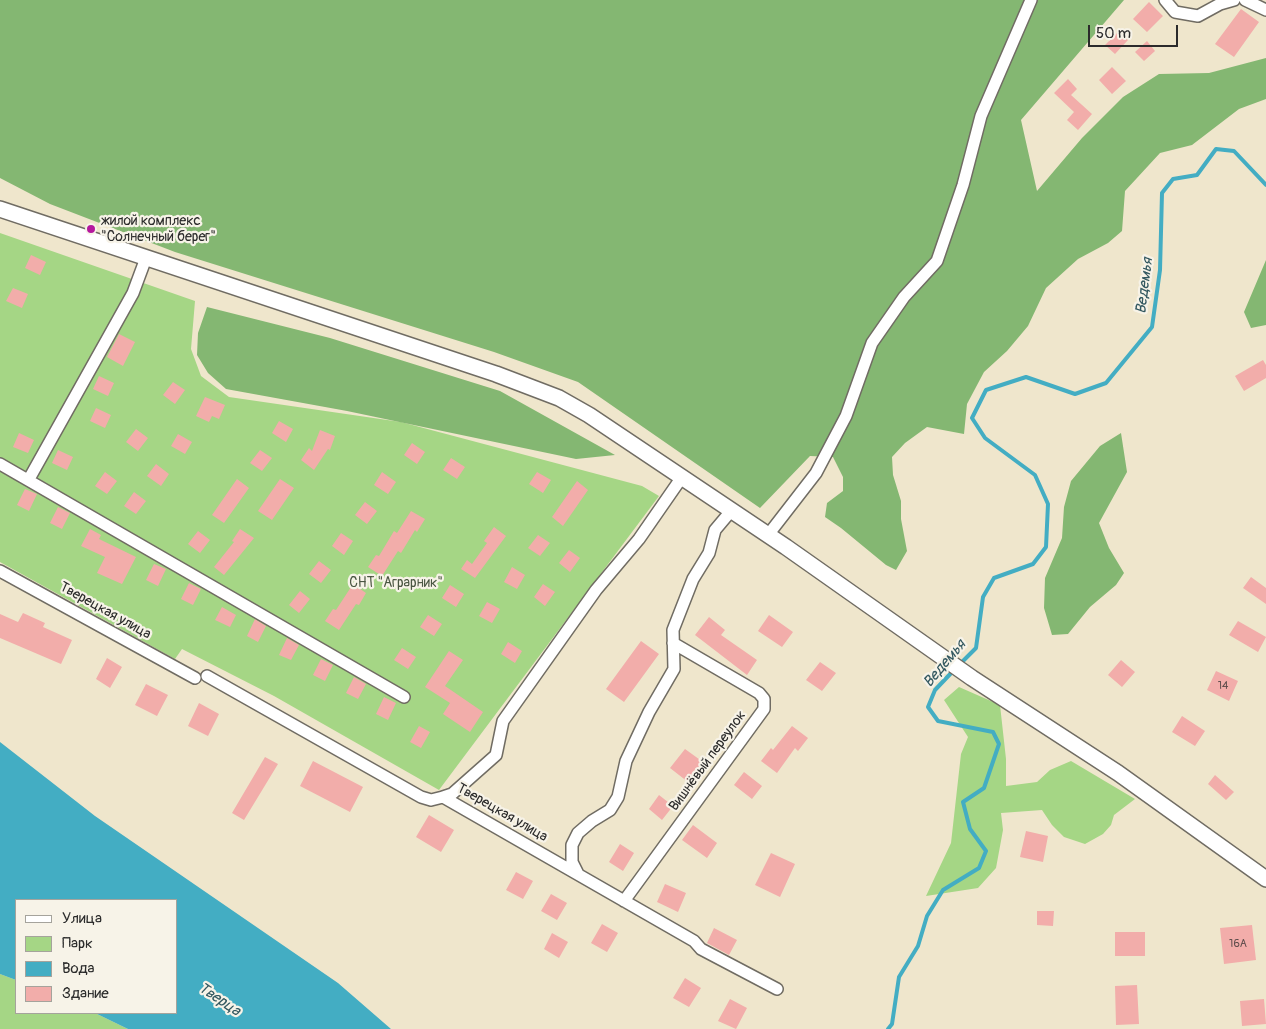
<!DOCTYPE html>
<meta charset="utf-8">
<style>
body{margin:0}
#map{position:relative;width:1266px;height:1029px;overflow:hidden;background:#efe6cc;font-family:Pangolin,sans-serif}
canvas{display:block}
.legend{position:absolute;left:15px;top:899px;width:162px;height:115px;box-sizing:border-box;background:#f7f3e8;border:1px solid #a5a39c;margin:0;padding:6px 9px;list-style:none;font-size:15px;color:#2b2b2b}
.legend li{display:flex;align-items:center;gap:10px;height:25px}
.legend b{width:25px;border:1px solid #a5a39c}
.scale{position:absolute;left:1088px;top:25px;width:90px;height:22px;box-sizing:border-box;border:2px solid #2b2b2b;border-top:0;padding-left:6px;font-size:15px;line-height:18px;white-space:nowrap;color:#2b2b2b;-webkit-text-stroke:4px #f7f3e8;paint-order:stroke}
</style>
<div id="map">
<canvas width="1266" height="1029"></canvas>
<ul class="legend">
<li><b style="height:6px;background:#fff"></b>Улица</li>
<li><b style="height:14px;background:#a5d685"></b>Парк</li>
<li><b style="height:14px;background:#43adc3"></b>Вода</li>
<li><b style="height:14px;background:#f2adaa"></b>Здание</li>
</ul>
<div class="scale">50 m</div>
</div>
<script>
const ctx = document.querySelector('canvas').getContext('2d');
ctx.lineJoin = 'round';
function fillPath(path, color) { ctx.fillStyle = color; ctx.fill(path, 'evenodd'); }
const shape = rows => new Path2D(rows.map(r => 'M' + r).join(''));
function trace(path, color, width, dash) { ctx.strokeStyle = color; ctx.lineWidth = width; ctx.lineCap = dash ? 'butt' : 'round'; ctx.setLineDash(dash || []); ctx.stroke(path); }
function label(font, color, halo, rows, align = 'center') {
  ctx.font = font + ' Pangolin,sans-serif'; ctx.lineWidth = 4.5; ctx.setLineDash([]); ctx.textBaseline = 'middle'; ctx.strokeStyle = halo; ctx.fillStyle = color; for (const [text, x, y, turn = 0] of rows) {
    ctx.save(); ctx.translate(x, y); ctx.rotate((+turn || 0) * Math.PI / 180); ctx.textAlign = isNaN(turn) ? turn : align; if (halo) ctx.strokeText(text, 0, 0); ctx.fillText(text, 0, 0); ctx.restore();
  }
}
fillPath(shape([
 [0,233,195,301,191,349,201,376,229,397,401,422,642,486,659,496,439,790,274,696,182,649,175,659,0,562],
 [959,687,1000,705,1006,759,1006,786,1037,782,1050,770,1071,761,1135,799,1114,815,1111,825,1103,834,1085,844,1064,837,1052,825,1042,810,1001,813,1003,830,996,868,978,888,926,896,951,843,961,754,968,737,944,700],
 [0,974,16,980,16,1013,95,1013,128,1029,0,1029]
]), '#a5d685');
fillPath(shape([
 [0,0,1124,0,1021,120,1037,191,1082,138,1123,97,1159,74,1209,73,1266,58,1266,99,1239,109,1192,145,1160,153,1125,191,1122,231,1108,243,1078,259,1046,288,1028,326,1007,351,984,372,967,404,964,434,927,427,905,443,892,457,893,475,901,501,901,519,907,551,896,570,886,565,841,528,825,517,827,503,843,491,843,477,833,457,810,456,760,508,578,382,494,352,175,252,50,204,0,178],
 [1266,260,1266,325,1251,328,1244,312],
 [207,307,330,338,500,391,615,455,576,459,347,411,226,389,208,373,197,355,198,333],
 [1121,433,1127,472,1099,523,1109,548,1124,573,1116,585,1090,607,1068,634,1052,635,1044,608,1045,578,1062,538,1064,507,1071,481,1100,446]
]), '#84b772');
fillPath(shape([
 [0,742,95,816,338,983,391,1029,128,1029,95,1013,176,1013,176,900,16,900,16,980,0,974]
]), '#43adc3');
trace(shape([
 [959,665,976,648,983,597,994,578,1033,564,1046,547,1048,504,1035,475,985,438,972,418,986,390,1026,377,1075,394,1106,383,1152,327,1160,270,1162,193,1173,179,1197,175,1216,149,1234,151,1266,185],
 [888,1029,892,1024,899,977,918,946,927,916,943,890,979,868,986,851,970,829,963,802,984,788,999,744,993,732,938,721,928,707,935,690,954,670]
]), '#43adc3', 4);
fillPath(shape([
 [1149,2,1163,16,1147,32,1133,19],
 [1241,9,1259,22,1234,57,1215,44],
 [1118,32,1128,40,1115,54,1105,45],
 [1147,41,1155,51,1144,61,1135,52],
 [1112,67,1126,81,1112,94,1099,80],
 [1068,79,1077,89,1071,95,1092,114,1078,130,1067,120,1074,112,1054,93],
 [31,255,46,262,40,275,25,268],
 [13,288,28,294,22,308,6,301],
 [119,334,135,342,123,366,107,357],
 [1263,360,1266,365,1266,378,1244,391,1235,376],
 [99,376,114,383,108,396,93,389],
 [173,382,185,390,175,404,163,395],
 [205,397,225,405,219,419,212,416,209,422,196,416],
 [96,408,111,415,105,428,90,421],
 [279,421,293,429,286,442,272,433],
 [136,429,148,438,138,451,126,442],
 [320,430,335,436,330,450,328,449,314,470,301,460,309,448,312,451],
 [19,433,34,440,28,453,13,447],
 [178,434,192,442,185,454,171,446],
 [412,443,425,452,417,464,404,455],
 [58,450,73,457,67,470,52,463],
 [260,450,272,458,262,471,250,463],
 [451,458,465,467,457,479,443,470],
 [156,464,169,474,161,486,147,476],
 [105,472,117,481,107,494,95,486],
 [382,472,396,482,388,494,374,485],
 [537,472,551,480,543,493,529,484],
 [237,479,249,488,224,523,212,515],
 [280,479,294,488,272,520,258,511],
 [577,481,588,490,563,526,552,517],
 [25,489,37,494,29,511,17,505],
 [134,492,146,501,136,514,124,506],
 [365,502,377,511,367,524,355,515],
 [58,507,70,513,62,529,50,523],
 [411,511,425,519,417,532,415,530,401,553,398,551,382,576,368,567,376,555,379,556,394,531,397,533],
 [494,527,506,536,475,578,461,569,467,560,472,564,487,543,484,541],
 [90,529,101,535,99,539,136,557,122,584,97,573,105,557,81,546],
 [240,529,254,538,224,575,214,567,234,542,232,541],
 [198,531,210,540,200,553,188,544],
 [341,533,353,541,344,555,332,546],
 [538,535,550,543,540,556,528,548],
 [569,550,580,558,570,572,559,563],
 [319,561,331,570,321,583,309,574],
 [154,564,166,569,158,586,146,580],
 [512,567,525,575,517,589,504,582],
 [1251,577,1266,588,1266,604,1243,588],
 [189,583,201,589,193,605,181,599],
 [353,584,366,593,359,605,356,604,339,630,325,621,333,609,336,610],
 [543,584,555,592,545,606,534,597],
 [450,585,464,594,456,607,442,598],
 [300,591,310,599,299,613,289,605],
 [487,602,500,609,492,623,479,616],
 [222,607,236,615,230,627,215,620],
 [23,613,45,623,43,627,72,640,61,664,0,638,0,614,18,622],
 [428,615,442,624,434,636,420,627],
 [769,615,793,632,782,647,758,631],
 [709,617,725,630,721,635,757,660,747,675,695,635],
 [255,619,266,626,258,642,247,636],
 [1238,621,1266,637,1258,652,1229,635],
 [287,638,299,645,291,660,279,655],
 [641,641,659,654,624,702,606,689],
 [508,642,522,651,515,663,501,654],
 [402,648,416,657,408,669,394,660],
 [449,651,463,660,445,686,483,712,470,732,443,714,450,703,425,687],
 [107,658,122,667,110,688,96,679],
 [321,659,333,665,325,681,313,675],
 [1121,660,1135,672,1122,687,1108,675],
 [820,662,836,673,822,691,806,680],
 [1216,671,1238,681,1229,701,1207,690],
 [354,677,366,684,358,699,346,693],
 [146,684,168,695,157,716,135,705],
 [384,697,396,703,388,720,376,714],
 [199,703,219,714,208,736,188,726],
 [1182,716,1205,731,1195,746,1172,732],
 [419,726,430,732,421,748,410,742],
 [792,726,808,738,798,751,795,748,777,773,761,761,771,748,773,750],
 [685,749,703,762,688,782,670,768],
 [265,757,278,764,244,820,232,813],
 [313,761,363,787,350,812,300,786],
 [744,772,762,786,752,799,734,785],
 [1215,775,1234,792,1226,800,1208,784],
 [659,795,673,806,662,820,649,809],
 [429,815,454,830,441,852,416,837],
 [693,825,717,843,707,858,682,840],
 [1026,831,1048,836,1043,862,1020,857],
 [620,844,634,853,623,871,609,862],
 [771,853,795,864,780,897,755,885],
 [516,872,533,881,523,899,506,890],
 [665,884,686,893,678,912,657,902],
 [551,894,567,903,557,920,541,911],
 [1037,911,1054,911,1053,926,1037,925],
 [602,924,618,933,607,952,591,943],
 [1252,925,1256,960,1224,964,1220,928],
 [714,928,737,940,729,955,707,943],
 [1115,932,1145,932,1145,956,1115,956],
 [552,933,568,942,559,958,544,949],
 [685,978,701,988,689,1007,673,998],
 [1137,985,1139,1024,1116,1025,1115,986],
 [730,999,747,1008,736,1029,718,1021],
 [1264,999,1266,1024,1242,1026,1240,1001]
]), '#f2adaa');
const minor = shape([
 [1165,0,1175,12,1198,16,1220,4,1234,0],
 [1245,0,1266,10],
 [0,464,404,697],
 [29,479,133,293,146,258],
 [768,535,816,473,846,416,872,343,904,297,937,261,963,185,981,116,1031,0],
 [0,571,195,678],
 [207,676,421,797,431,800,443,797,694,941,701,949,777,989],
 [443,797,452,794,496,755,503,721,596,590,639,539,682,477],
 [578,874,572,862,572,845,578,833,592,821,610,810,618,797,626,761,649,712,674,669,673,630,693,579,709,553,715,530,731,511],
 [624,901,764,709,764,699,759,693,673,643]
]);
const secondary = shape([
 [0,209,496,374,559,398,589,415,786,547,972,678,1118,773,1266,879]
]);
trace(minor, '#706c63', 14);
trace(secondary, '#706c63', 18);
trace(minor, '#fff', 11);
trace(secondary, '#fff', 15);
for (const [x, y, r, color] of [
 [91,229,5,"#b5179e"]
]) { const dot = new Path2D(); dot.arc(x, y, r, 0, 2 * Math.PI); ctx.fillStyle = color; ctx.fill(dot); trace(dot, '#f7f3e8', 2); }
label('11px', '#5d4c4b', null, [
 ["14",1223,686],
 ["16А",1238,944]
]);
label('14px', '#2b2b2b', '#f7f3e8', [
 ["жилой комплекс",101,221],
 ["\"Солнечный берег\"",101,237]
], 'left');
label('14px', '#4a5642', '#f7f3e8', [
 ["СНТ \"Аграрник\"",396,583]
]);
label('14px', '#2b2b2b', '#f7f3e8', [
 ["Тверецкая улица",105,611,29],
 ["Вишнёвый переулок",708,761,-54],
 ["Тверецкая улица",502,813,30]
]);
label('italic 15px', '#335860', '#f7f3e8', [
 ["Ведемья",1145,286,-83],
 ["Ведемья",945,664,-50],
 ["Тверца",219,1000,34]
]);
</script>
